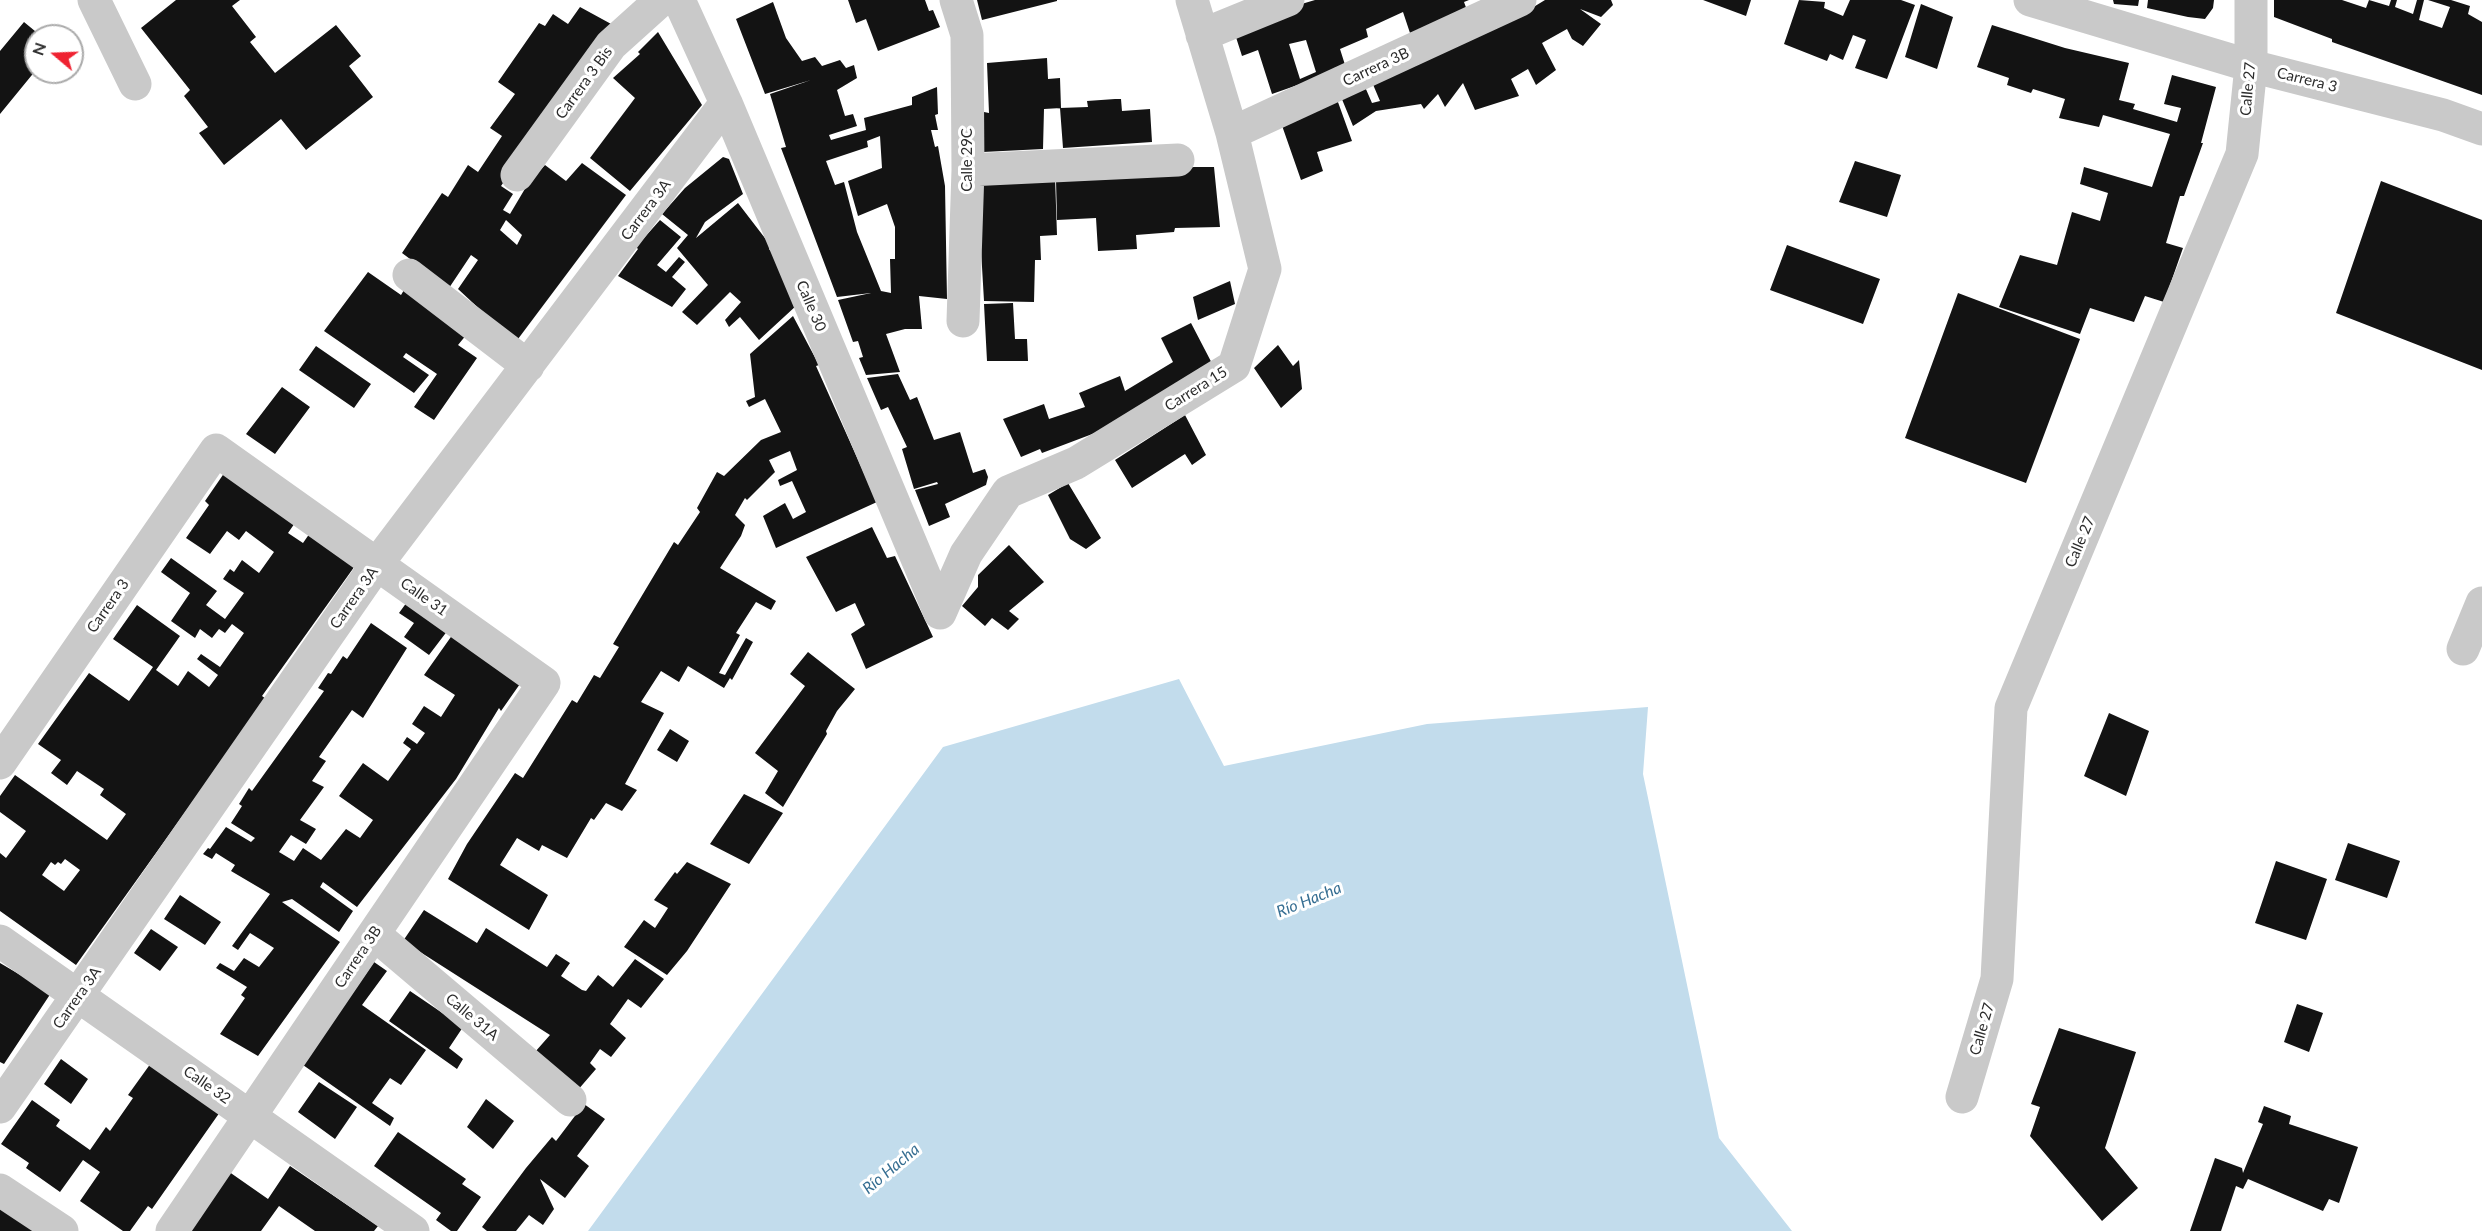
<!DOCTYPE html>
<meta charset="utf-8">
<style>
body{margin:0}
#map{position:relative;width:2482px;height:1231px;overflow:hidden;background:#fff;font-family:Lato,sans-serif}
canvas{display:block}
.north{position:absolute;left:24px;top:24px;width:60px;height:60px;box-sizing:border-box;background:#fff;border:2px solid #ababab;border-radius:50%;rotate:289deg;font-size:16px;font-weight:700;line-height:24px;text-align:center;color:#2c2c2c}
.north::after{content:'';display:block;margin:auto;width:21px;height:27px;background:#ef2231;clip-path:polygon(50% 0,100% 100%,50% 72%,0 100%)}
</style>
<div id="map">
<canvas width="2482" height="1231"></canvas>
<div class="north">N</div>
</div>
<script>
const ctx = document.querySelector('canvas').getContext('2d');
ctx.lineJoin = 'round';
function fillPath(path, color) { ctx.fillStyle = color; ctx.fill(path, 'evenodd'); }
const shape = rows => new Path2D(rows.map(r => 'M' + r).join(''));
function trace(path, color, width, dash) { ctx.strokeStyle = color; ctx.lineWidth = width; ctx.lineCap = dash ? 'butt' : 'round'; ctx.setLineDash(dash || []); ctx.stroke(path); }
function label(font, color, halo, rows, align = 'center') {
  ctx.font = font + ' Lato,sans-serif'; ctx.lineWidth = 6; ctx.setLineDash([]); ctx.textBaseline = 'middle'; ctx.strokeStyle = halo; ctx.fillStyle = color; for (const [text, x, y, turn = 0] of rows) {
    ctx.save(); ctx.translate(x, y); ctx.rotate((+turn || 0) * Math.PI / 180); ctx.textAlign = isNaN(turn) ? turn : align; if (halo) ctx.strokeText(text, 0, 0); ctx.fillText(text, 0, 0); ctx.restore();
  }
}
fillPath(shape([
 [1179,679,1224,766,1427,724,1648,707,1643,774,1719,1138,1792,1231,588,1231,943,747]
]), '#c2dcec');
fillPath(shape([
 [176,0,240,0,232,6,256,37,250,42,275,73,336,25,361,56,349,66,373,97,306,150,281,119,224,165,199,133,208,127,184,96,190,90,141,28],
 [848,0,925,0,929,11,933,10,940,27,878,51,866,19,856,23],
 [977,0,1057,0,1057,1,982,20],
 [1315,0,1469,0,1464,2,1468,13,1410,33,1403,12,1366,29,1368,37,1340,49,1346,68,1272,94,1258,50,1242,56,1234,31,1278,11],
 [1306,40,1316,72,1300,79,1289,44],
 [1545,0,1611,0,1613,5,1601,17,1580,9,1601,24,1583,46,1572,39,1567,29,1542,43,1556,70,1536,85,1528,69,1511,79,1519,96,1475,110,1463,83,1445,107,1438,94,1424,109,1421,104,1376,111,1353,126,1339,92,1362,80,1372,103,1380,101,1369,75,1527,11],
 [1703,0,1751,0,1746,16],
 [1799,0,1825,2,1824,8,1843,16,1850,0,1901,0,1915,5,1887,79,1855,68,1866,40,1853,35,1843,60,1830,54,1827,61,1784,44],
 [2113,0,2139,0,2138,6,2114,4],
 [2148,0,2214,0,2213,8,2205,19,2188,17,2147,8],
 [2274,0,2342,0,2366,8,2369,0,2389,6,2391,0,2397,0,2395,7,2413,14,2417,0,2424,0,2419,20,2442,28,2450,7,2428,0,2451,0,2470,6,2468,14,2482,22,2482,95,2332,42,2332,39,2274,17],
 [773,2,786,38,802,61,815,57,822,66,840,60,846,68,854,65,857,78,837,90,845,116,853,114,857,126,829,135,831,140,866,130,864,118,912,105,912,97,937,87,938,114,935,115,938,130,931,130,935,147,938,146,945,186,947,299,919,296,922,329,905,329,886,334,900,372,866,375,859,358,863,357,858,341,853,342,838,300,871,293,837,297,781,148,786,147,770,94,811,80,765,94,736,19],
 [880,136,882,168,848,181,858,216,887,204,895,227,895,259,890,259,891,293,881,291,857,232,844,182,835,185,826,161,868,147,867,141],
 [1921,4,1953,17,1937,69,1905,57],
 [580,7,613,25,501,186,513,194,503,210,510,214,529,182,545,165,566,181,582,163,626,195,518,339,487,316,458,289,478,260,471,255,449,288,402,253,442,193,448,197,468,165,478,172,502,136,490,128,515,94,498,82,539,23,545,26,553,14,568,24],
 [506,220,522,235,517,245,500,230],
 [24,22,41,36,36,36,36,70,0,114,0,51],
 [1992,25,2065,48,2129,63,2119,100,2135,104,2133,109,2177,122,2181,108,2164,104,2172,75,2216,87,2201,143,2203,143,2184,196,2180,196,2166,243,2183,248,2164,302,2145,296,2134,322,2090,308,2080,334,1999,307,2020,255,2057,265,2072,212,2100,221,2108,193,2080,184,2084,167,2152,187,2170,134,2103,115,2099,127,2059,118,2065,99,2033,89,2031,93,2007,85,2009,78,1977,67],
 [658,32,702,105,630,191,590,158,635,98,613,78,640,54,638,52],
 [1047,58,1048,79,1060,78,1061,108,1044,109,1043,149,983,152,984,112,989,113,987,63],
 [1334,91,1352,141,1317,152,1323,171,1301,180,1279,117],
 [1115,99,1121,99,1122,111,1150,109,1152,142,1063,148,1060,108,1088,107,1087,101],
 [723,157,729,159,743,194,705,222,696,238,738,203,771,246,769,249,779,260,797,305,759,340,740,317,729,327,725,320,741,302,730,292,697,325,682,312,708,285,677,248,688,235,662,214,685,188],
 [1855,161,1901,175,1887,217,1839,202],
 [1194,167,1214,167,1220,227,1175,228,1174,232,1136,235,1137,249,1098,251,1096,218,1057,220,1056,180],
 [1055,176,1057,235,1040,236,1041,260,1035,260,1034,302,984,301,977,181],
 [2381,181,2482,220,2482,370,2336,313],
 [660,220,681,237,657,265,666,272,679,257,685,262,672,277,686,289,672,307,618,276,638,249,636,247],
 [1787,245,1880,279,1863,324,1770,290],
 [368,272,401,295,404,290,467,334,458,345,477,358,434,420,414,407,437,374,406,353,403,357,429,375,414,393,324,331],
 [1230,281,1235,304,1198,320,1193,297],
 [1958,293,2080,339,2026,483,1905,438],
 [1013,303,1015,339,1027,339,1028,361,987,361,984,304],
 [793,316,819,365,816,366,877,502,776,548,763,516,785,503,793,519,806,512,792,481,780,486,778,480,797,470,790,451,769,460,775,472,747,500,745,498,735,515,745,525,741,536,720,568,776,601,771,610,756,602,736,633,740,635,719,673,725,675,746,638,753,642,732,680,730,678,724,688,688,666,679,682,661,671,641,702,664,713,625,784,637,790,622,811,606,803,594,820,591,818,567,858,542,845,539,851,517,838,500,865,548,895,529,930,448,879,467,844,515,773,523,778,572,700,577,703,594,675,600,678,619,647,613,644,674,542,678,545,700,512,697,508,717,472,724,476,761,440,781,432,765,399,749,407,746,401,755,397,750,354],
 [1191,323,1217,373,1095,433,1042,453,1040,449,1021,457,1003,419,1044,404,1049,419,1085,407,1079,393,1120,376,1125,391,1173,362,1161,338],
 [1278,345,1293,366,1299,360,1302,389,1281,408,1254,368],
 [316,346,371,384,354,408,299,370],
 [898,374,910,400,917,397,934,440,960,432,973,473,985,469,988,477,986,485,945,504,950,517,929,526,915,490,938,484,937,482,914,489,902,449,907,447,888,407,881,410,867,378],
 [282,387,310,407,275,454,246,434],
 [1185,415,1206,455,1192,465,1185,454,1132,488,1115,460],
 [227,469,297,520,288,533,303,543,312,530,357,563,262,696,266,699,76,965,0,911,0,853,6,858,26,831,0,812,0,796,15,775,107,840,126,814,100,795,104,789,77,771,67,785,51,773,61,760,38,744,89,673,129,701,153,667,113,639,137,605,180,636,156,670,178,686,188,671,209,687,218,675,197,659,201,654,220,667,244,633,232,624,225,633,219,629,212,638,200,629,195,638,171,621,190,593,161,572,171,558,217,591,206,605,225,619,244,593,223,579,230,569,234,572,242,560,259,573,274,552,246,531,239,540,227,531,210,554,186,538,209,505,205,501],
 [65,859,80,870,64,891,42,875,51,862,55,865,58,862,61,864],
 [1068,483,1101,538,1086,549,1070,539,1048,495],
 [872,527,887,558,895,556,933,637,866,669,851,634,865,625,855,603,836,612,806,557],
 [1009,545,1044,582,1009,611,1019,619,1008,630,992,618,985,626,962,606,978,587,978,575],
 [407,602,448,630,429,655,404,637,414,623,399,613],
 [371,623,407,648,363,718,352,710,319,757,326,761,312,781,324,787,300,820,316,829,306,844,291,835,279,852,294,861,303,848,321,860,346,829,360,838,373,820,339,796,363,763,388,781,411,749,403,743,407,737,417,744,425,733,412,724,424,706,441,717,455,695,424,675,453,634,522,681,501,711,499,708,456,779,357,907,323,882,320,887,353,911,339,932,292,899,282,902,340,942,258,1056,220,1034,245,998,241,995,247,987,216,968,220,963,234,971,244,958,259,967,274,948,250,933,238,950,232,946,270,894,231,871,235,865,216,853,212,859,203,854,208,848,210,849,226,827,251,842,255,838,231,823,242,806,239,804,249,788,252,791,324,691,318,688,328,673,331,674,343,656,347,659],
 [808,652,855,689,837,711,826,731,827,734,783,807,765,793,778,771,755,753,805,686,790,674],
 [2109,713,2149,731,2126,796,2084,776],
 [670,729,689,741,677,762,657,750],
 [744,794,783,813,749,864,710,844],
 [2348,843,2400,861,2387,898,2335,880],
 [2276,861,2327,879,2306,940,2255,923],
 [687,862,731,884,687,951,667,975,624,947,644,920,655,928,668,908,654,900,675,872,677,874],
 [180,895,221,922,205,945,164,919],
 [424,910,477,943,486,928,547,967,556,954,570,963,561,976,582,990,586,991,598,975,613,987,635,959,664,979,641,1008,628,999,610,1024,626,1038,611,1057,600,1049,590,1063,596,1069,577,1091,535,1052,550,1035,403,941],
 [151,929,178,947,160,971,134,953],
 [374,962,387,971,362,1005,426,1050,401,1085,390,1078,372,1103,394,1118,390,1126,303,1065],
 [0,963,51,993,4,1064,0,1062],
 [410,991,463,1027,449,1048,463,1059,457,1069,389,1021],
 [2297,1004,2323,1013,2309,1052,2284,1042],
 [2059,1028,2136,1052,2105,1148,2138,1188,2102,1221,2030,1136,2040,1107,2031,1104],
 [61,1059,88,1079,71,1104,44,1084],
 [151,1063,220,1112,152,1209,148,1206,130,1231,123,1231,80,1201,100,1172,83,1160,60,1192,26,1168,29,1163,1,1144,32,1100,60,1120,56,1126,90,1150,106,1127,110,1131,133,1098,128,1095],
 [319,1082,357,1107,335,1139,298,1112],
 [486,1099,514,1121,493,1149,467,1127],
 [584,1104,605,1119,577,1156,589,1166,565,1198,540,1179,554,1209,543,1225,529,1215,516,1231,487,1231,482,1227,526,1168,552,1137,556,1141],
 [2264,1106,2291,1116,2289,1124,2358,1147,2339,1203,2329,1199,2323,1211,2248,1179,2243,1189,2236,1186,2221,1231,2190,1231,2215,1158,2242,1168,2243,1173,2263,1124,2258,1122],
 [398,1132,466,1179,462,1184,481,1197,457,1231,451,1231,436,1220,441,1213,374,1166],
 [290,1166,378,1226,374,1231,315,1231,279,1206,261,1231,182,1231,225,1169,268,1199],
 [0,1202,45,1231,0,1231]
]), '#131313');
trace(shape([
 [94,0,135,84],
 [679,0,726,103,940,613],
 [956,0,967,35,968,170,963,321],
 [2030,0,2251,66,2443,115,2482,129],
 [1202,35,1288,0],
 [1232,133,1520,0],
 [968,170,1178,160],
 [517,175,611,45,661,0],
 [409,275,528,366],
 [940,613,966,554,1008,492,1076,463,1234,366,1265,269,1232,133,1192,0],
 [2463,649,2482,603],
 [0,763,216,450,544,683,172,1231],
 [374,934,570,1100],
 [0,941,413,1231],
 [1962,1097,1997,979,2011,708,2242,154,2251,66,2251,0],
 [0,1107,377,564,726,103],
 [0,1190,62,1231]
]), '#c9c9c9', 33);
label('15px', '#2c2c2c', '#fff', [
 ["Carrera 3B",1376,67,-25],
 ["Carrera 3",2307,80,14],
 ["Carrera 3 Bis",584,83,-54],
 ["Calle 27",2248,89,-85],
 ["Calle 29C",967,160,-90],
 ["Carrera 3A",646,210,-53],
 ["Calle 30",811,306,67],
 ["Carrera 15",1196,389,-32],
 ["Calle 27",2080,542,-67],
 ["Calle 31",424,597,35],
 ["Carrera 3A",354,598,-55],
 ["Carrera 3",108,606,-55],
 ["Carrera 3B",358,957,-56],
 ["Carrera 3A",77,998,-55],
 ["Calle 31A",472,1017,40],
 ["Calle 27",1982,1029,-74],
 ["Calle 32",207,1085,35]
]);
label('italic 16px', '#366e92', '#fff', [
 ["Río Hacha",1309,900,-22],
 ["Río Hacha",891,1169,-40]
]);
</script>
